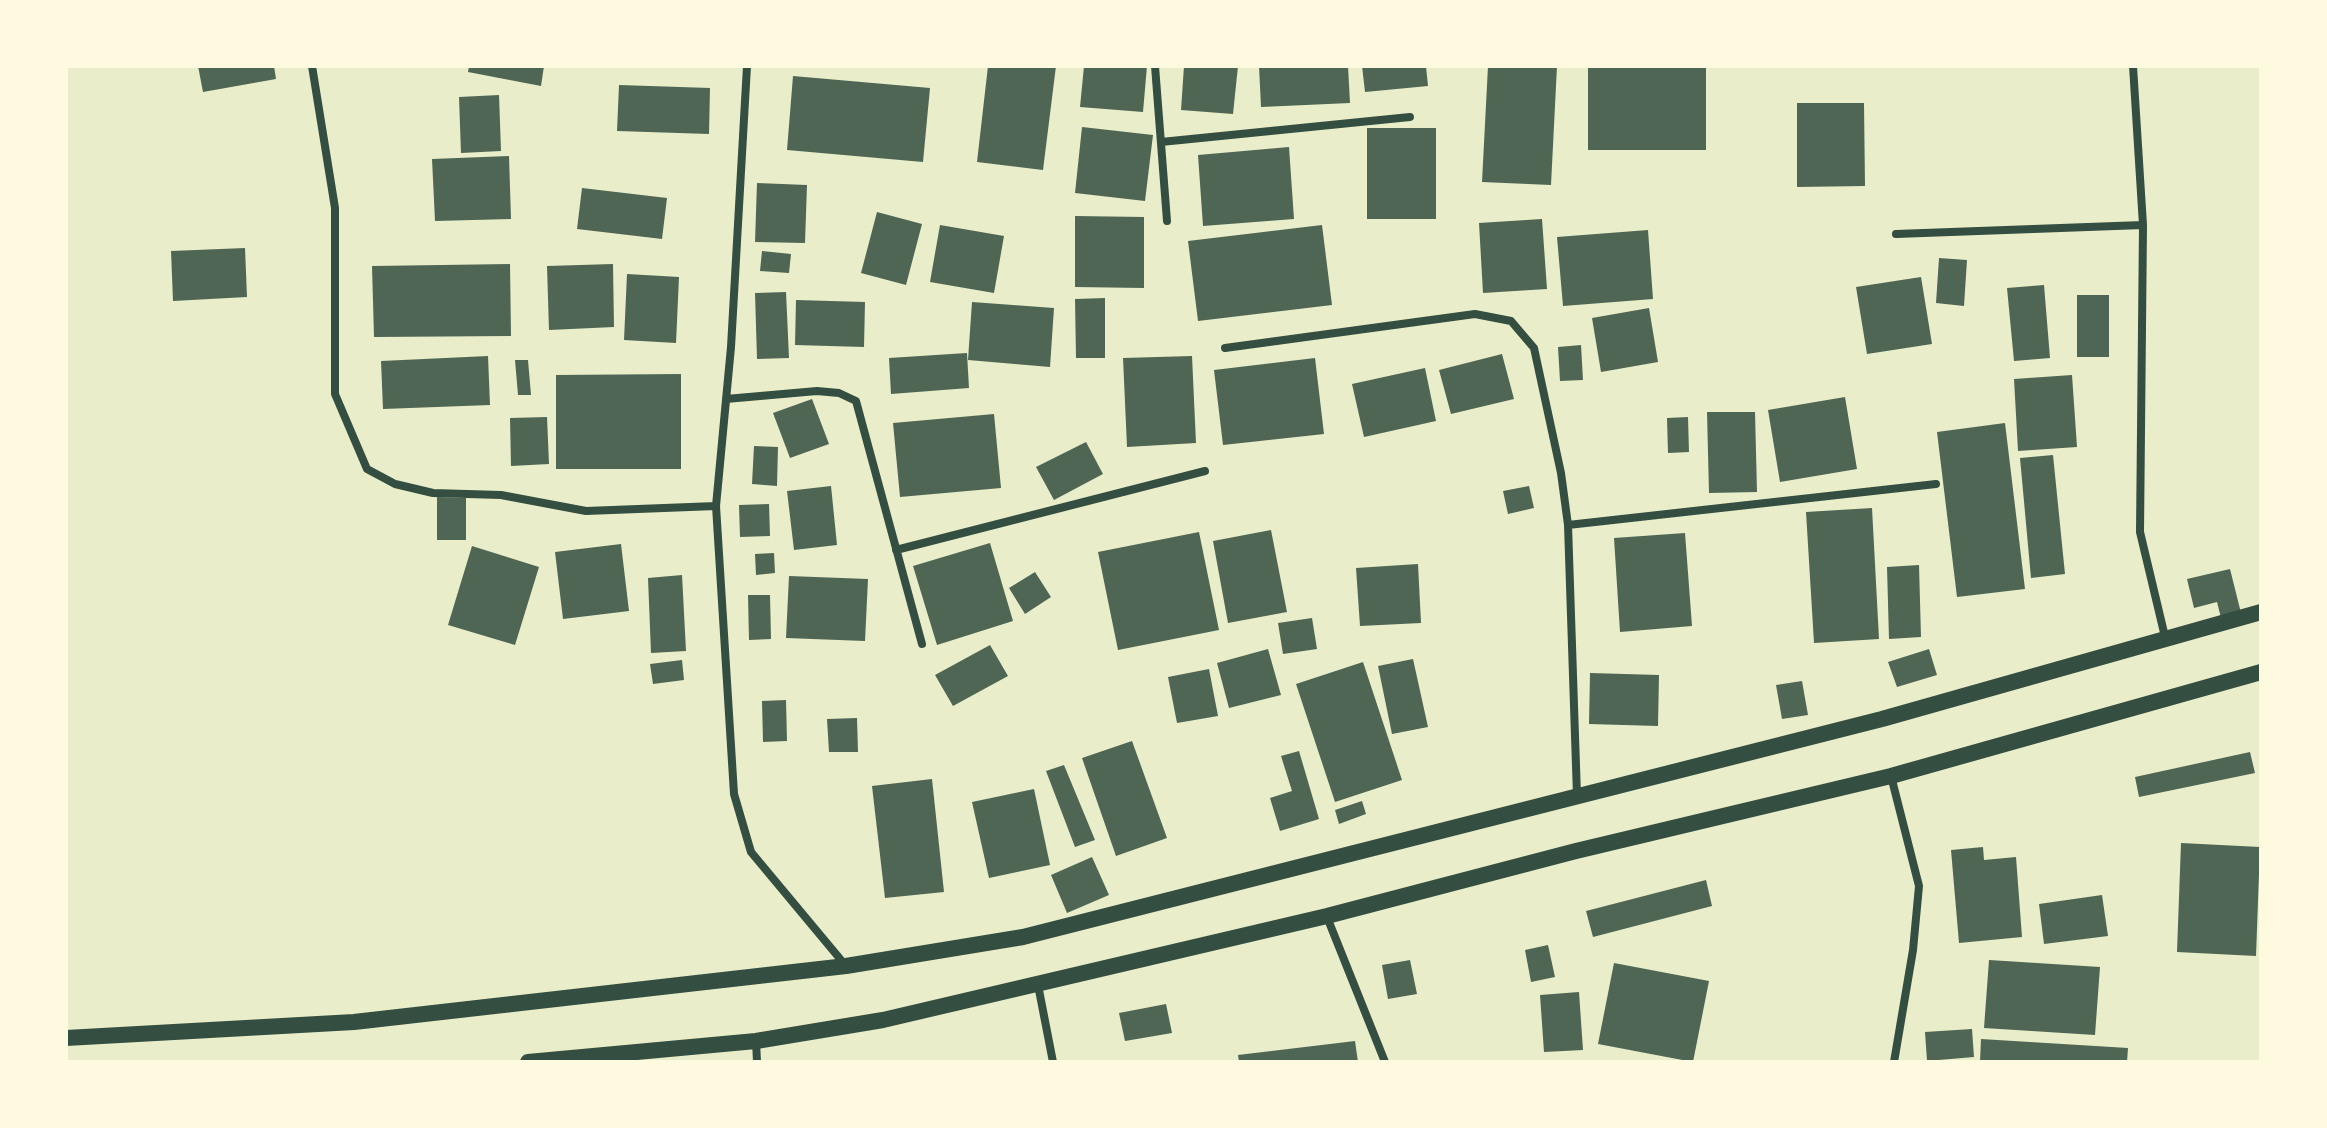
<!DOCTYPE html>
<style>
body{margin:0}
#map{position:relative;width:2327px;height:1128px;overflow:hidden;background:#e9edc9;font-family:"Source Serif 4",serif}
canvas{display:block}
.frame{position:absolute;inset:0;border:68px solid #fefae0;pointer-events:none}
</style>
<div id="map">
<canvas width="2327" height="1128"></canvas>
<div class="frame"></div>
</div>
<script>
const ctx = document.querySelector('canvas').getContext('2d');
ctx.lineJoin = 'round';
function fillPath(path, color) { ctx.fillStyle = color; ctx.fill(path, 'evenodd'); }
const shape = rows => new Path2D(rows.map(r => 'M' + r).join(''));
function trace(path, color, width, dash) { ctx.strokeStyle = color; ctx.lineWidth = width; ctx.lineCap = dash ? 'butt' : 'round'; ctx.setLineDash(dash || []); ctx.stroke(path); }
fillPath(shape([
 [198,66,274,66,276,79,203,92],
 [469,66,544,66,541,86,468,72],
 [988,66,1056,66,1043,170,977,162],
 [1084,66,1147,66,1143,112,1080,107],
 [1184,66,1238,66,1233,114,1181,110],
 [1259,66,1348,66,1350,103,1261,107],
 [1362,66,1426,66,1428,86,1365,92],
 [1488,66,1557,66,1551,185,1482,182],
 [1588,66,1706,66,1706,150,1588,150],
 [793,76,930,88,923,162,787,150],
 [619,85,710,88,709,134,617,131],
 [499,95,501,151,461,153,459,97],
 [1797,103,1864,103,1865,186,1797,187],
 [1082,127,1153,135,1145,201,1075,193],
 [1367,128,1436,128,1436,219,1367,219],
 [1289,147,1294,219,1203,226,1198,155],
 [509,156,511,219,435,221,432,159],
 [757,183,807,185,805,243,755,242],
 [582,188,667,198,662,239,577,229],
 [877,212,922,224,906,285,861,273],
 [1075,216,1144,217,1144,288,1075,287],
 [1542,219,1547,289,1483,293,1479,223],
 [940,225,1004,236,994,293,930,282],
 [1322,225,1332,305,1198,321,1188,241],
 [1648,230,1653,299,1563,306,1557,237],
 [245,248,247,297,173,301,171,251],
 [762,251,791,254,789,273,760,271],
 [1939,258,1967,260,1964,306,1936,303],
 [510,264,511,336,374,337,372,266],
 [613,264,614,327,549,330,547,266],
 [627,274,679,277,676,343,624,340],
 [1921,277,1932,344,1867,354,1856,287],
 [2044,285,2050,358,2014,361,2007,288],
 [786,292,789,358,757,359,755,293],
 [2077,295,2109,295,2109,357,2077,357],
 [1105,298,1105,358,1076,358,1075,299],
 [796,300,865,302,864,347,795,345],
 [972,302,1054,308,1050,367,968,360],
 [1649,308,1658,362,1601,372,1592,318],
 [1581,345,1583,380,1560,381,1558,347],
 [967,353,969,388,891,394,889,358],
 [1502,354,1514,399,1451,414,1439,370],
 [488,356,490,405,383,409,381,361],
 [1192,356,1196,443,1127,447,1123,358],
 [1315,358,1324,434,1223,445,1214,370],
 [515,360,528,360,531,395,518,395],
 [1425,368,1436,421,1364,437,1352,384],
 [681,374,681,469,556,469,556,375],
 [2072,375,2077,447,2018,451,2014,379],
 [1845,397,1857,469,1780,482,1768,410],
 [812,399,829,444,790,458,773,413],
 [1707,412,1755,412,1757,492,1709,493],
 [994,414,1001,488,900,497,893,423],
 [547,417,549,464,511,466,510,418],
 [1688,417,1689,452,1668,453,1667,418],
 [2005,423,2025,589,1957,597,1937,432],
 [1086,442,1103,474,1054,500,1036,467],
 [754,446,778,447,777,486,752,484],
 [2053,455,2065,574,2031,578,2020,458],
 [831,486,837,545,794,550,787,491],
 [1529,486,1534,508,1508,514,1503,491],
 [437,497,466,498,466,540,437,540],
 [769,504,770,536,740,537,739,505],
 [1872,508,1879,639,1814,643,1806,512],
 [1271,530,1287,612,1228,623,1213,541],
 [1199,532,1219,630,1118,650,1098,552],
 [1685,533,1692,626,1620,632,1614,538],
 [990,543,1013,621,937,645,913,566],
 [621,544,629,611,563,619,555,552],
 [472,546,539,567,515,645,448,625],
 [774,553,775,573,756,575,755,554],
 [1418,564,1421,623,1360,626,1356,568],
 [1919,565,1921,637,1889,639,1887,567],
 [2230,569,2241,613,2221,618,2217,602,2194,608,2187,579],
 [1035,572,1051,597,1025,614,1009,588],
 [682,575,686,651,651,653,648,578],
 [789,576,868,579,865,641,786,638],
 [748,595,770,595,771,639,749,640],
 [1312,618,1317,649,1283,654,1278,623],
 [990,645,1008,676,953,706,935,675],
 [1268,649,1281,695,1229,708,1217,663],
 [1929,649,1937,675,1897,687,1888,662],
 [1413,659,1428,727,1392,734,1378,666],
 [682,660,684,680,653,684,650,664],
 [1363,662,1402,780,1335,802,1296,684],
 [1209,669,1218,716,1177,723,1168,677],
 [1590,673,1659,675,1658,726,1589,724],
 [1802,681,1808,715,1782,719,1776,685],
 [786,700,787,741,763,742,762,701],
 [857,718,858,752,829,752,827,719],
 [1132,741,1167,838,1116,856,1082,758],
 [1299,751,1319,819,1280,831,1270,798,1292,791,1281,756],
 [2250,752,2255,773,2139,797,2135,777],
 [1064,765,1095,840,1075,847,1046,771],
 [932,779,944,892,885,898,872,786],
 [1034,789,1050,865,989,878,972,802],
 [1362,801,1366,814,1339,824,1335,810],
 [2181,843,2260,847,2256,956,2177,952],
 [1983,847,1984,860,2016,857,2022,937,1959,943,1951,850],
 [1092,857,1109,895,1067,913,1051,875],
 [1706,880,1712,906,1593,937,1586,911],
 [2102,895,2108,936,2044,944,2039,904],
 [1548,945,1555,977,1531,982,1525,950],
 [1410,960,1417,994,1388,999,1382,965],
 [1989,960,2100,967,2095,1035,1984,1028],
 [1614,963,1709,981,1693,1062,1598,1044],
 [1579,992,1583,1050,1544,1052,1540,995],
 [1166,1004,1172,1033,1125,1041,1119,1013],
 [1972,1029,1974,1057,1927,1061,1925,1032],
 [1981,1039,2128,1048,2127,1062,1980,1062],
 [1355,1041,1358,1062,1239,1062,1238,1055]
]), '#4f6655');
trace(shape([
 [312,66,335,208,335,394,367,469,395,484,433,493,501,495,586,511,716,506],
 [747,66,731,347,716,506,734,794,751,852,846,966],
 [1155,66,1167,221],
 [2133,66,2143,225,2140,532,2166,641],
 [1161,142,1410,117],
 [1896,234,2143,225],
 [1225,348,1475,314,1511,321,1534,348,1561,473,1568,525,1577,796],
 [726,399,817,391,839,393,856,401,922,644],
 [1568,525,1936,484],
 [896,550,1205,471],
 [1891,776,1919,886,1913,950,1894,1062],
 [1327,917,1385,1062],
 [1038,985,1053,1062],
 [756,1041,757,1062]
]), '#344e41', 8);
trace(shape([
 [66,1038,354,1022,846,966,1023,937,1882,719,2261,612],
 [528,1062,756,1041,883,1020,1327,916,1576,851,1891,776,2261,672]
]), '#344e41', 16);
</script>
